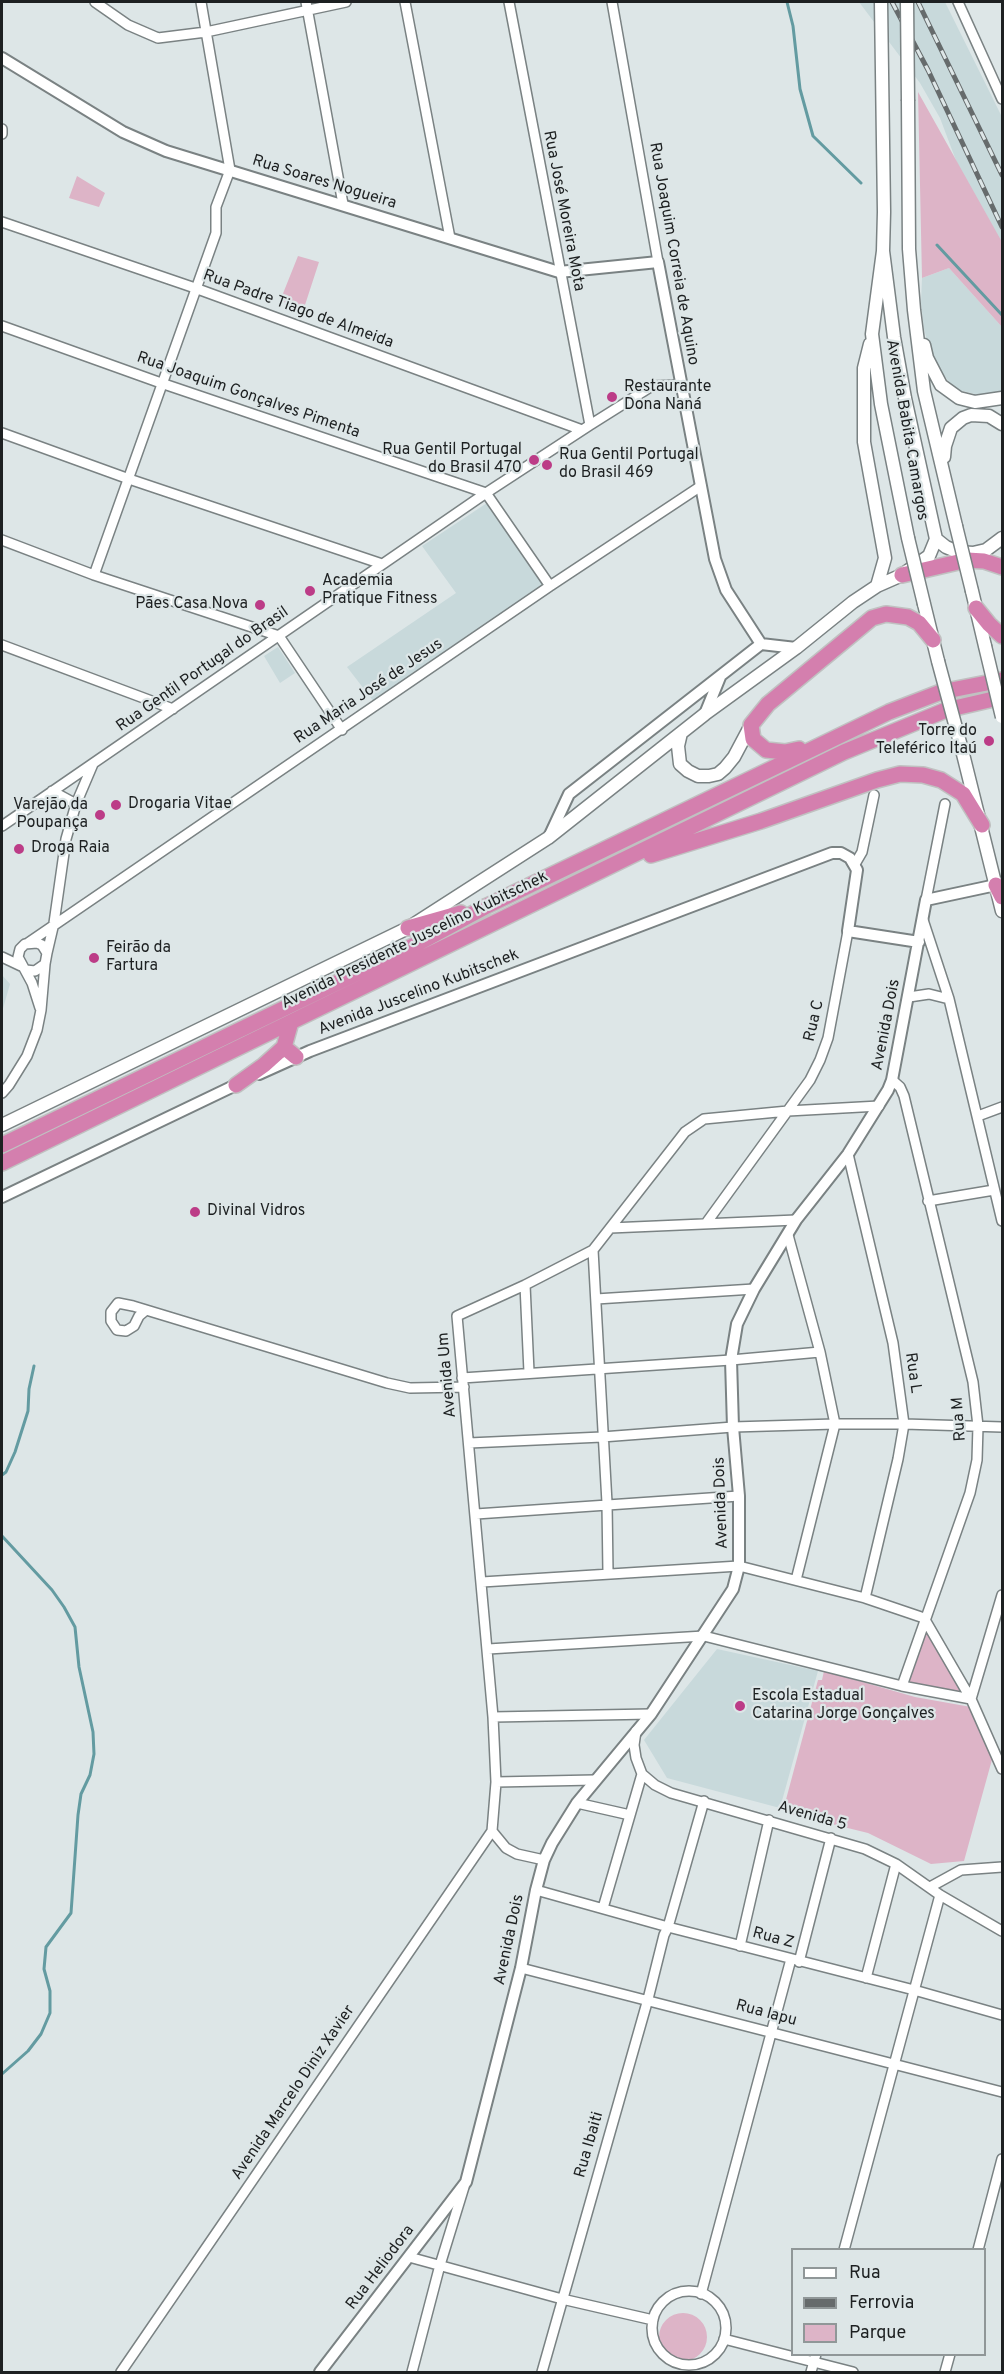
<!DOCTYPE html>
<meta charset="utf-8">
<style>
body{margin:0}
#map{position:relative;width:1004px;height:2374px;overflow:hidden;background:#dde6e7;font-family:Overpass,sans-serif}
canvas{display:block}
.frame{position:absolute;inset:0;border:3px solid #1d2021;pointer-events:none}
.legend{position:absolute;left:791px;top:2248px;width:195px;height:108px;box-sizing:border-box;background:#dde6e7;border:2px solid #909798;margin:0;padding:8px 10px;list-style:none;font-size:18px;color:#1d2021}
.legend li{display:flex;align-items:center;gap:12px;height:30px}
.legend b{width:30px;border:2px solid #909798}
</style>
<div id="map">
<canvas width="1004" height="2374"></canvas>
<div class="frame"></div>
<ul class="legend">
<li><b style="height:8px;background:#fff"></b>Rua</li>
<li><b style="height:8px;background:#666b6c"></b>Ferrovia</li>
<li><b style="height:16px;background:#ddb4c7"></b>Parque</li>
</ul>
</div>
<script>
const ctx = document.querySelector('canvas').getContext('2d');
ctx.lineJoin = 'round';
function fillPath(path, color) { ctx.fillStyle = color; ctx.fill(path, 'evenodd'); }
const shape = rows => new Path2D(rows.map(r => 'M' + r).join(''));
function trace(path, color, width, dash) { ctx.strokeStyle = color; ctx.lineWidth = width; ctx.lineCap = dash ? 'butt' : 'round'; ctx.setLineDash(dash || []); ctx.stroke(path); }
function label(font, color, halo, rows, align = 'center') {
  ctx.font = font + ' Overpass,sans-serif'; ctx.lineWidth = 4.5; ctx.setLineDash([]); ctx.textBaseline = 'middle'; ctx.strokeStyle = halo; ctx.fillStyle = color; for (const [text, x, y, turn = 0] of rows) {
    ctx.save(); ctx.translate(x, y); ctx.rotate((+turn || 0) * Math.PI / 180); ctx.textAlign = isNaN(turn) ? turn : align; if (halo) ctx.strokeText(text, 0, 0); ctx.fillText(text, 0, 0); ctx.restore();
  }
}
fillPath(shape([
 [859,2,945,2,1002,117,1002,259,966,187,940,118,920,83],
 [949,268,1002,327,1002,393,983,396,955,389,938,368,930,351,924,329,921,303,922,278],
 [487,503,545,586,374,702,347,667,456,593,422,546],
 [278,647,295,673,280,683,264,656],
 [2,975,10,984,2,1012],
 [717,1649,818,1671,780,1808,667,1778,644,1740]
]), '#c8d9db');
fillPath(shape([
 [918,92,1002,242,1002,327,949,268,922,278],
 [77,176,105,193,99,207,69,198],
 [298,256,319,262,304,308,280,301],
 [924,1618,971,1699,902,1686],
 [824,1671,915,1697,971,1707,993,1756,964,1861,931,1864,868,1833,787,1813,788,1808,784,1807,818,1680,822,1680],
 '659 2337a24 24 0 1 1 48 0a24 24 0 1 1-48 0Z'
]), '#ddb4c7');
trace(shape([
 [787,2,793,26,800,89,813,136,861,183],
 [937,245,1002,315],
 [2,1475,6,1472,15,1452,28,1411,29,1389,34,1366],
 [2,1536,52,1590,64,1607,75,1627,79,1667,93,1732,94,1754,90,1775,81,1794,78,1815,71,1913,46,1947,44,1969,50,1991,50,2013,41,2034,28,2051,2,2074]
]), '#639ba1', 3);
const minor = shape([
 [95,2,128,25,158,38,206,32,346,2],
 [306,2,343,204],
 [405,2,450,238],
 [509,2,590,425],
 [612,2,658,262],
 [958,2,1002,99],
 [2,129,2,134],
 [2,222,195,288,582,430],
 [2,326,161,383,486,493],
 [2,433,129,479,382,564],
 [486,493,550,586],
 [2,540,94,575,279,636,342,730],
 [94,575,216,233,216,207,230,170,201,2],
 [2,645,173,709],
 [52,791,76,804],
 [2,826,486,493,590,425,652,386,682,385],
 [855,864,862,852,874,795],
 [926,900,945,804],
 [923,920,949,999,1002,1221],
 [28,943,550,586,701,486],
 [47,953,54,923,66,839,76,804,93,764],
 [2,957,21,966],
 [26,970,35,971,45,964,47,953,42,945,37,943,25,944,20,949,18,957,32,983,40,1008],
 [909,997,929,994,949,999],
 [892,1080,900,1087,904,1096,973,1382,978,1426,977,1460,970,1493,902,1686],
 [2,1093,9,1085,27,1056,37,1030,41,1010,45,964],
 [978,1116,1002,1107],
 [848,1154,893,1343,904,1424,898,1459,865,1598],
 [928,1201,994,1190],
 [707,1222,810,1080,820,1060,828,1038,848,931],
 [610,1228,796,1220],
 [788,1235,820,1352,835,1424,796,1580],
 [593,1250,607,1503,608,1573],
 [525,1285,529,1372],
 [596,1299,754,1289],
 [146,1310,139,1316,134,1326,126,1331,117,1330,111,1321,111,1312,118,1303,133,1306,387,1383,410,1388,464,1387],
 [462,1378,731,1360,820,1352],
 [469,1443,602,1437,733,1427,835,1424,904,1424,1002,1427],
 [476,1514,739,1496],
 [482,1582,739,1566,865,1598,924,1618,971,1699,1002,1769],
 [488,1649,704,1636,902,1686,971,1699,1002,1595],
 [493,1717,651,1714],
 [636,1731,634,1745,636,1758,642,1774,655,1785,671,1793,865,1849,896,1864,940,1895,1002,1931],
 [496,1782,595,1780],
 [577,1803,630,1815],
 [544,1860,517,1854,506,1848,492,1831,496,1782,493,1717,457,1316,525,1285,593,1250,685,1132,704,1119,788,1111,879,1106],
 [930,1887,961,1870,1002,1867],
 [536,1890,668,1927,914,1990,1002,2015],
 [603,1908,642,1774],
 [740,1946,769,1820],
 [799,1962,831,1838],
 [521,1968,1002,2092],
 [866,1978,896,1864],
 [844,2250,940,1895],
 [978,2250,1002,2159],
 [409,2257,562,2299,653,2320],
 '652 2328a37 37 0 1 1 74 0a37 37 0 1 1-74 0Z',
 [701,2294,791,1959],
 [724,2339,853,2372],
 [121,2372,492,1831],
 [412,2372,440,2265,464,2187],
 [542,2372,648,1999,664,1935,668,1927,704,1801],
 [811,2372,816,2354],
 [945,2372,950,2354]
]);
const tertiary = shape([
 [2,58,123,132,166,151,559,272,658,262,715,559,726,590,761,644],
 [761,644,796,648],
 [705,714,720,677],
 [549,837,569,794,761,644],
 [259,1074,310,1051,832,853,841,853,850,858,857,870,848,931,919,942],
 [2,1197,242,1082],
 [320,2372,466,2182,521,1968,536,1890,544,1860,552,1843,577,1803,651,1714,733,1589,739,1566,739,1496,733,1427,731,1360,737,1324,754,1289,796,1220,848,1154,888,1090,892,1080,926,900,996,885]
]);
const secondary = shape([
 [881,2,884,212,883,251,872,334,881,404,908,538],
 [908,101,909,249,914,310,924,391,956,526],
 [870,344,864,368,864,442,885,558,877,586],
 [924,345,927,358,941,385,959,398,975,402,1002,398],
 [944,457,945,446,951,428,963,418,971,415,989,416,1002,424],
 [936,539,946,547,958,552,973,553,986,550,1002,538],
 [972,591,985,646],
 [924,604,938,661],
 [681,733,678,746,680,764,688,771,698,776,709,776,718,774,725,768,734,757,751,725],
 [962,750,1002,911],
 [2,1125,408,928,548,838,705,714,796,648,853,602,877,586,902,575,929,556,936,539,905,398,894,337,883,251]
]);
const trunk = shape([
 [902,575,967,560,984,561,1002,567],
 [976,608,989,624,1002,636],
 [799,749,785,752,766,750,753,739,751,725,768,704,872,618,886,614,908,617,919,623,933,640],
 [651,855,761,821,877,780,900,774,923,775,941,780,963,794,982,825],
 [996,885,1002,897],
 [408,928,461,913],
 [284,1047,296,1057],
 [236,1085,264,1065,284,1047,291,1022],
 [2,1145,417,944,487,906,889,712,941,692,1002,680],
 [2,1163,844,752,946,710,1002,697]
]);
trace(minor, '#7a8283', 12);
trace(tertiary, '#7a8283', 14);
trace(secondary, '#7a8283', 15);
trace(trunk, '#c0c1c1', 18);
trace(minor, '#fff', 9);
trace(tertiary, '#fff', 10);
trace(secondary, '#fff', 12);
trace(trunk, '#d47fae', 15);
const rail = shape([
 [892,2,928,70,1002,227],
 [918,2,1002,175]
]);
trace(rail, '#666b6c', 5);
trace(rail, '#dde6e7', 3, [9]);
const secondaryBridge = shape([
 [907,2,908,101],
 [956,526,972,591],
 [908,538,924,604],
 [985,646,1002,717],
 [938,661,962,750]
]);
trace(secondaryBridge, '#7a8283', 15, []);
trace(secondaryBridge, '#fff', 12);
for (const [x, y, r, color] of [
 [612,397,6,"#bc3c87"],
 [534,460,6,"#bc3c87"],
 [547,465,6,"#bc3c87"],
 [310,591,6,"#bc3c87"],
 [260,605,6,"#bc3c87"],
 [989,741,6,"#bc3c87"],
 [116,805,6,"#bc3c87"],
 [100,815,6,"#bc3c87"],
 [19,849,6,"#bc3c87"],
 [94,958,6,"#bc3c87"],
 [195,1212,6,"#bc3c87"],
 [740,1706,6,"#bc3c87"]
]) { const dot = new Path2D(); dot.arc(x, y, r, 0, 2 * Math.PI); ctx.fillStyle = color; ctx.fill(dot); trace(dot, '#dde6e7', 2); }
label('16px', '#1d2021', '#dde6e7', [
 ["Rua Soares Nogueira",324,183,17],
 ["Rua José Moreira Mota",563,211,79],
 ["Rua Joaquim Correia de Aquino",673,254,80],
 ["Rua Padre Tiago de Almeida",298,310,20],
 ["Rua Joaquim Gonçalves Pimenta",248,396,19],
 ["Avenida Babita Camargos",906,430,80],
 ["Rua Gentil Portugal do Brasil",203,670,-35],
 ["Rua Maria José de Jesus",369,692,-34],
 ["Avenida Presidente Juscelino Kubitschek",415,941,-26],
 ["Avenida Juscelino Kubitschek",419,993,-21],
 ["Rua C",815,1021,-77],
 ["Avenida Dois",887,1025,-79],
 ["Rua L",912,1373,82],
 ["Avenida Um",448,1375,-95],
 ["Rua M",960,1419,-94],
 ["Avenida Dois",722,1503,-92],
 ["Avenida 5",812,1817,16],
 ["Rua Z",773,1939,15],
 ["Avenida Dois",510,1940,-78],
 ["Rua Iapu",766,2014,15],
 ["Avenida Marcelo Diniz Xavier",294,2093,-56],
 ["Rua Ibaiti",590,2145,-74],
 ["Rua Heliodora",381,2268,-53]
]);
label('16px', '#1d2021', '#dde6e7', [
 ["Restaurante",624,388],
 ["Dona Naná",624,406],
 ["Rua Gentil Portugal",522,451,"right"],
 ["do Brasil 470",522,469,"right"],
 ["Rua Gentil Portugal",559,456],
 ["do Brasil 469",559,474],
 ["Academia",322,582],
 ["Pratique Fitness",322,600],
 ["Pães Casa Nova",248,605,"right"],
 ["Torre do",977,732,"right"],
 ["Teleférico Itaú",977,750,"right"],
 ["Drogaria Vitae",128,805],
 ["Varejão da",88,806,"right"],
 ["Poupança",88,824,"right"],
 ["Droga Raia",31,849],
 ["Feirão da",106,949],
 ["Fartura",106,967],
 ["Divinal Vidros",207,1212],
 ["Escola Estadual",752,1697],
 ["Catarina Jorge Gonçalves",752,1715]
], 'left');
</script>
